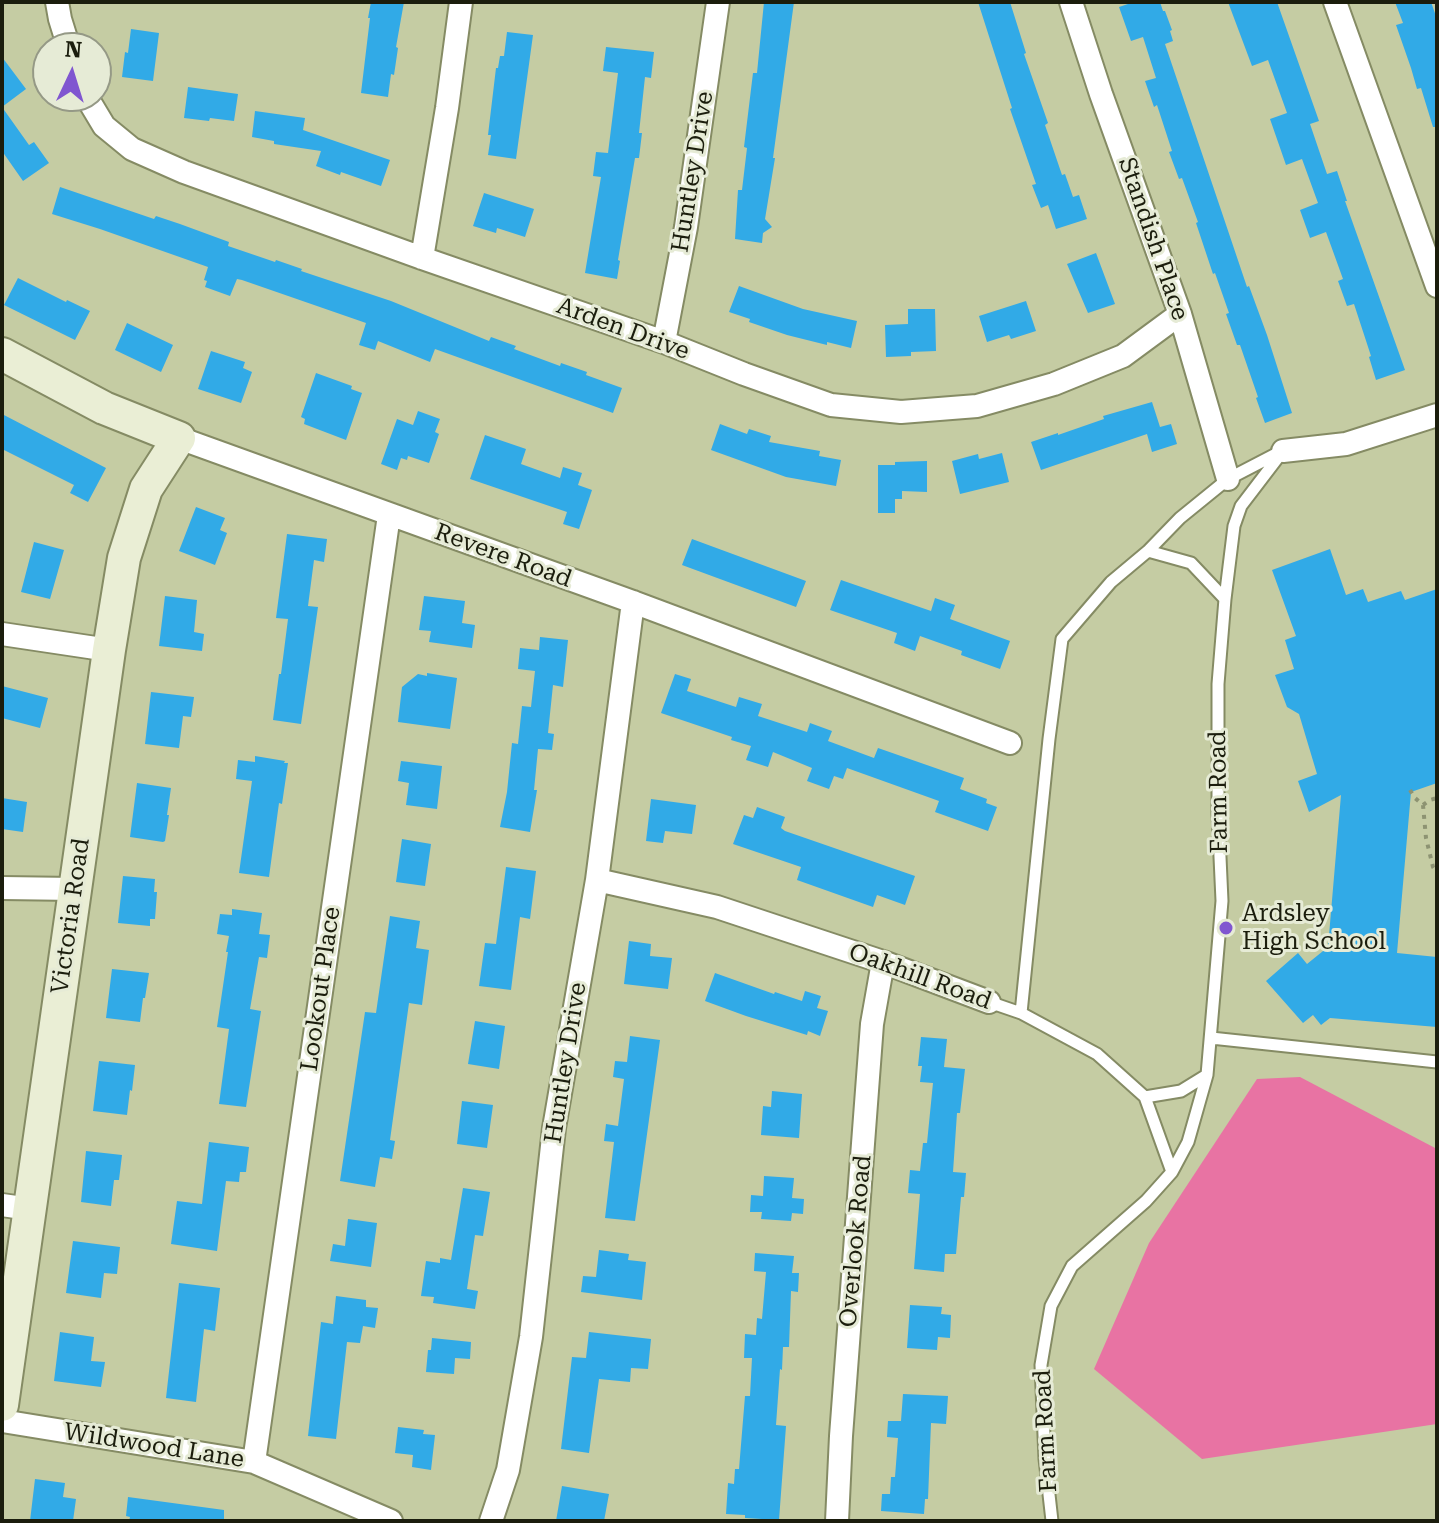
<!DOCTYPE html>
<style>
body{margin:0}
#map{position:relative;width:1439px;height:1523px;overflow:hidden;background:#c5cca3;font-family:"Roboto Serif",serif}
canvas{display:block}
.frame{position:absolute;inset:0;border:4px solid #1b1d0d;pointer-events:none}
.north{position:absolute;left:32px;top:32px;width:80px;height:80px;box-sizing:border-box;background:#e6ebd6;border:2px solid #959986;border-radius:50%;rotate:4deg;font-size:22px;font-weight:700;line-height:32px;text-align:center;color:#1b1d0d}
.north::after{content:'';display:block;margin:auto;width:28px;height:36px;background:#8056d0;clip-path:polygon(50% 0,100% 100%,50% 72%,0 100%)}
</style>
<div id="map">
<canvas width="1439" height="1523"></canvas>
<div class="frame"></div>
<div class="north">N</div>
</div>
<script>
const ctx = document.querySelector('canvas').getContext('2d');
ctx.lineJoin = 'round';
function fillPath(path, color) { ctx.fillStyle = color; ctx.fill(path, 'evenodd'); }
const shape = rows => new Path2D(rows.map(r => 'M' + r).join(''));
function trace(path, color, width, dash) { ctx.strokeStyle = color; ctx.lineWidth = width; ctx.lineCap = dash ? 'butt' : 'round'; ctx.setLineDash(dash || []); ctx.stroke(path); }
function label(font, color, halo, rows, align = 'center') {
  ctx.font = font + ' "Roboto Serif",serif'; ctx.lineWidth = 6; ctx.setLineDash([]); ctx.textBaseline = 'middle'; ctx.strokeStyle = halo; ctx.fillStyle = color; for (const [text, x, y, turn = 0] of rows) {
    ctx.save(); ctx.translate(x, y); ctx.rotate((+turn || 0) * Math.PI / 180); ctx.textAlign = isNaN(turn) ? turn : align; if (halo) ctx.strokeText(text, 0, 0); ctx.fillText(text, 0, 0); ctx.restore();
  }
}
fillPath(shape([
 [1300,1077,1437,1149,1437,1424,1202,1459,1094,1369,1149,1243,1257,1079]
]), '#e873a3');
fillPath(shape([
 [371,2,404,2,396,47,398,48,394,75,391,74,388,97,361,93,370,18,368,18],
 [764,2,794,2,773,158,775,158,765,219,772,227,763,233,762,243,735,239,738,190,742,190,747,148,744,147,753,73,757,73],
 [978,2,1010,2,1026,53,1024,54,1048,123,1045,125,1062,175,1065,174,1073,197,1079,195,1087,219,1056,229,1048,205,1041,208,1032,185,1036,184,1010,109,1012,108],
 [1134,2,1160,2,1163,11,1165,11,1172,30,1170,31,1173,41,1165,44,1247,287,1249,286,1267,335,1292,413,1265,423,1256,398,1258,397,1240,345,1237,345,1226,314,1229,313,1215,273,1213,274,1196,223,1198,222,1182,178,1179,179,1169,152,1172,151,1157,105,1154,107,1145,81,1156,78,1143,37,1131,41,1119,7],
 [1228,2,1277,2,1319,121,1310,124,1327,174,1337,171,1347,201,1345,201,1405,370,1376,380,1369,357,1371,356,1354,304,1347,306,1338,281,1343,279,1326,232,1310,238,1300,210,1318,203,1302,159,1286,165,1270,119,1287,113,1268,60,1252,66],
 [1395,2,1431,2,1437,19,1437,127,1433,127,1421,88,1417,89,1411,68,1396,25,1403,23],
 [131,29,159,33,153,81,122,77,125,52,128,53],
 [507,32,533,35,516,159,488,155,491,135,488,135,496,68,498,68,500,56,504,56],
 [606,47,654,52,651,78,645,77,639,133,642,133,639,158,635,158,618,260,620,261,617,279,585,273,601,177,593,176,596,152,608,153,618,73,603,71],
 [2,57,26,89,2,107],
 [188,87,238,94,234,121,210,118,209,121,184,118],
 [2,107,29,145,34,142,49,163,23,181,2,151],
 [255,111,305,118,303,130,390,160,381,186,341,172,340,175,316,166,321,151,274,144,274,141,252,137],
 [60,187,154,219,156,216,180,224,229,242,228,246,275,262,276,260,302,269,301,271,391,301,489,341,491,337,516,346,514,349,560,366,561,363,587,372,586,375,622,388,613,413,435,349,430,362,378,341,375,350,359,345,366,323,242,280,237,279,230,296,205,287,207,281,204,280,208,267,100,229,52,214],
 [484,193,534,209,525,237,497,228,496,233,473,226],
 [1096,253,1115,304,1088,313,1067,264],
 [18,278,66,302,67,300,90,311,75,340,4,305],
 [739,286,803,309,857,321,851,348,827,342,827,345,787,335,749,322,750,319,729,312],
 [1026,301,1036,331,1011,339,1009,335,987,342,979,316],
 [908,309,935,309,936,351,911,352,911,356,886,357,885,325,908,324],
 [127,323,173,345,161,372,115,350],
 [211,351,245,362,243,368,252,372,241,403,198,389],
 [316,373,352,386,351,389,362,393,346,440,304,424,305,419,301,417],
 [1152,402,1160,427,1171,424,1177,444,1152,452,1147,434,1041,470,1031,442,1058,433,1058,435,1104,419,1103,416],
 [418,411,440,419,435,432,439,434,429,463,408,456,407,460,401,458,397,470,381,464,397,419,413,425],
 [2,414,106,468,88,502,70,493,74,485,2,449],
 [720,424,747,434,749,429,771,436,769,442,820,451,819,456,841,460,836,486,786,477,711,450],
 [485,435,526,449,521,464,560,478,563,467,582,473,578,485,592,490,579,529,563,524,567,512,470,479],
 [1002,453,1009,482,960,494,952,461,978,454,979,459],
 [927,461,927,492,902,491,902,499,895,499,895,513,878,513,878,465,895,465,895,462],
 [196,507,225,518,220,530,227,533,215,565,179,551],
 [287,534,327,539,324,562,314,560,308,606,318,607,301,724,273,720,279,674,281,674,288,619,276,618],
 [692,539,806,581,796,607,682,565],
 [34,542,64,550,50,599,21,592],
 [1330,549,1346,595,1363,589,1368,602,1401,591,1405,600,1437,589,1437,783,1411,792,1397,953,1437,957,1437,1027,1330,1018,1321,1025,1313,1015,1303,1023,1266,981,1298,953,1307,964,1328,947,1341,795,1309,812,1298,781,1317,774,1299,714,1287,707,1275,675,1294,669,1285,640,1296,636,1272,570],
 [841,580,931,611,935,598,955,605,950,619,1010,641,1000,669,961,655,962,651,920,636,915,651,894,643,897,633,830,610],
 [165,596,197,600,194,632,204,634,202,651,159,646],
 [424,596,465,601,462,623,475,625,472,648,429,642,431,631,419,630],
 [540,637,568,640,563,687,553,685,548,733,554,734,552,750,538,749,534,790,537,790,530,832,500,827,507,792,512,743,518,744,522,706,531,707,535,671,518,669,520,648,539,650],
 [427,673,457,678,450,729,398,722,402,687,418,674,427,676],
 [675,674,691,679,687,691,736,707,739,697,762,704,758,716,807,732,810,723,832,731,828,741,874,758,878,748,964,778,960,789,987,799,986,803,997,807,988,831,935,812,939,801,847,768,843,779,834,776,829,789,807,781,812,768,773,752,768,767,746,760,751,746,731,740,732,737,661,713],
 [2,686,48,698,40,728,2,718],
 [151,692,194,697,191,717,183,716,179,748,145,744],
 [255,756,285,761,284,763,288,763,282,804,279,803,269,877,239,873,252,781,236,779,238,760,255,762],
 [401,761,442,766,437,809,406,805,409,783,398,781],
 [137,783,171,788,167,815,169,815,165,841,163,842,130,837],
 [2,798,27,802,23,832,2,829],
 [651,799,696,805,692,834,665,831,663,843,646,841],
 [757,807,785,817,781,828,785,831,915,876,905,905,877,895,873,907,797,880,801,867,733,844,744,815,753,818],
 [402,839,431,844,425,886,396,882],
 [506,867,536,871,530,919,520,917,511,990,479,986,485,943,496,944],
 [123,876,155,879,154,892,157,892,155,919,150,919,150,926,118,923],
 [232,909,262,913,259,934,270,935,267,958,259,957,250,1009,261,1011,246,1107,219,1104,229,1029,217,1027,228,952,226,952,229,936,217,934,220,914,232,915],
 [390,916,420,921,416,948,429,950,422,1005,409,1003,390,1140,395,1141,392,1159,380,1157,375,1187,340,1181,365,1012,376,1013],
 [629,941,651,944,650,956,672,958,668,989,624,984],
 [112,969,149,973,145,998,143,998,140,1022,106,1018],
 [715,973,774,994,775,992,802,1001,805,991,821,996,817,1008,828,1011,820,1036,808,1031,807,1035,746,1016,705,1001],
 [475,1021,505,1026,499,1069,468,1064],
 [630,1036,660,1040,635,1221,605,1218,614,1142,604,1141,606,1124,618,1126,624,1079,613,1077,615,1061,627,1062],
 [921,1037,947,1039,944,1067,965,1069,960,1113,957,1113,953,1172,966,1173,964,1197,961,1197,956,1254,945,1254,944,1272,914,1269,920,1194,908,1193,910,1170,920,1171,923,1143,927,1143,933,1083,920,1082,922,1066,918,1066],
 [99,1061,135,1065,132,1091,130,1090,127,1115,93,1111],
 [772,1091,802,1094,799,1138,761,1135,763,1106,771,1107],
 [462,1101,493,1105,487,1148,457,1144],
 [209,1142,249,1147,246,1172,240,1172,239,1182,226,1181,217,1251,171,1244,177,1201,202,1204],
 [86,1151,122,1155,119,1180,114,1180,111,1206,81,1202],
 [764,1176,794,1178,792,1198,804,1199,803,1214,792,1213,791,1221,761,1219,762,1212,750,1212,751,1195,763,1196],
 [463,1188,490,1192,483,1236,475,1235,467,1289,478,1291,475,1309,433,1303,434,1297,421,1296,426,1261,440,1263,440,1258,451,1260],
 [348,1219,377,1223,371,1267,330,1261,333,1244,345,1246],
 [73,1241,120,1247,117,1274,104,1273,101,1298,66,1293],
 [599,1250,629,1254,628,1260,646,1262,642,1300,581,1292,583,1276,596,1277],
 [755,1253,794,1256,792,1273,799,1273,798,1292,791,1291,789,1347,783,1347,782,1370,780,1369,776,1425,786,1426,779,1520,745,1518,745,1515,726,1514,728,1483,734,1484,735,1469,739,1469,745,1396,750,1396,752,1358,744,1358,745,1334,756,1335,757,1318,762,1319,766,1272,754,1271],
 [179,1283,220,1288,215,1331,204,1329,196,1402,166,1398],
 [336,1296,366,1300,366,1307,378,1308,375,1328,363,1326,360,1343,347,1342,336,1439,308,1436,321,1322,333,1324],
 [910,1305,942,1307,941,1314,951,1315,950,1338,938,1337,937,1350,907,1348],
 [60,1332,94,1337,91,1361,105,1362,101,1387,54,1381],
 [589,1332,651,1339,648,1369,631,1368,630,1382,599,1379,589,1453,561,1449,572,1357,586,1358],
 [432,1338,471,1342,470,1359,455,1358,454,1374,426,1372,428,1350,431,1350],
 [903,1394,948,1396,946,1424,931,1423,928,1499,925,1499,924,1514,881,1511,882,1494,890,1494,891,1477,895,1477,898,1438,887,1437,888,1421,901,1421],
 [398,1427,424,1430,423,1434,435,1435,431,1470,412,1467,413,1455,395,1453],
 [35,1479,65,1483,63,1497,76,1499,73,1521,30,1521],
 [562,1486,609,1494,604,1521,556,1521],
 [128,1497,224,1510,224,1521,129,1521,130,1517,126,1516]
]), '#31aae7');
const lane = shape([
 [1148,551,1180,518,1228,479,1280,452],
 [989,1002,1021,1013,1097,1054,1145,1097,1172,1172],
 [1021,1013,1049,739,1062,639,1111,582,1148,551,1191,563,1225,599],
 [1211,1038,1437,1062],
 [1145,1097,1181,1091,1207,1075],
 [1052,1521,1045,1459,1041,1365,1051,1306,1072,1266,1146,1201,1172,1172,1188,1142,1207,1075,1222,901,1218,813,1218,684,1225,599,1234,526,1241,506,1283,451]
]);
const street = shape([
 [57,2,60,19,69,48],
 [1071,2,1101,94,1180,314,1228,479],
 [1335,2,1437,286],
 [86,96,104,126,132,149,184,172,422,258,664,342,744,374,831,405,901,412,977,406,1054,384,1123,356,1180,314],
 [422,258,447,108,461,2],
 [664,342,686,227,718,2],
 [179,438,633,602,1010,743],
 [1283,451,1346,444,1437,415],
 [2,634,109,650],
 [597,880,717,907,883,962,989,1002],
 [2,888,75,889],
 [2,1205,30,1209],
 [2,1421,254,1462,391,1521],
 [254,1462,389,515],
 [491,1521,508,1470,531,1337,554,1128,597,880,633,602],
 [837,1521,841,1436,872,1024,883,962]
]);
const secondary = shape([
 [2,354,104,408,179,438,146,489,124,558,109,650,2,1405]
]);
trace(lane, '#858b64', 15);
trace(street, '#858b64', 26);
trace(secondary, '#858b64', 36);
trace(shape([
 [1410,790,1415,798,1423,805,1426,838,1433,867,1437,873],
 [1423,805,1430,800,1437,798]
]), '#8d9372', 4, [4, 6]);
trace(lane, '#fff', 11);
trace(street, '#fff', 22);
trace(secondary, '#eaeed5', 32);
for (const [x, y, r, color] of [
 [1226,928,8,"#8056d0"]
]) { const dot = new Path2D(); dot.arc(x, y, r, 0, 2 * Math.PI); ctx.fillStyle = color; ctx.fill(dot); trace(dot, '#e6ebd6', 3); }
label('24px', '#1b1d0d', '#e6ebd6', [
 ["Huntley Drive",693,172,-81],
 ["Standish Place",1153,239,71],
 ["Arden Drive",623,329,20],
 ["Revere Road",503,556,20],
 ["Farm Road",1219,792,-91],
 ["Victoria Road",71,916,-82],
 ["Oakhill Road",920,977,20],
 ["Lookout Place",321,989,-82],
 ["Huntley Drive",566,1063,-81],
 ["Overlook Road",856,1241,-85],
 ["Farm Road",1046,1431,-93],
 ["Wildwood Lane",154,1446,9]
]);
label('24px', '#1b1d0d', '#e6ebd6', [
 ["Ardsley",1242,914],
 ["High School",1242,942]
], 'left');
</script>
